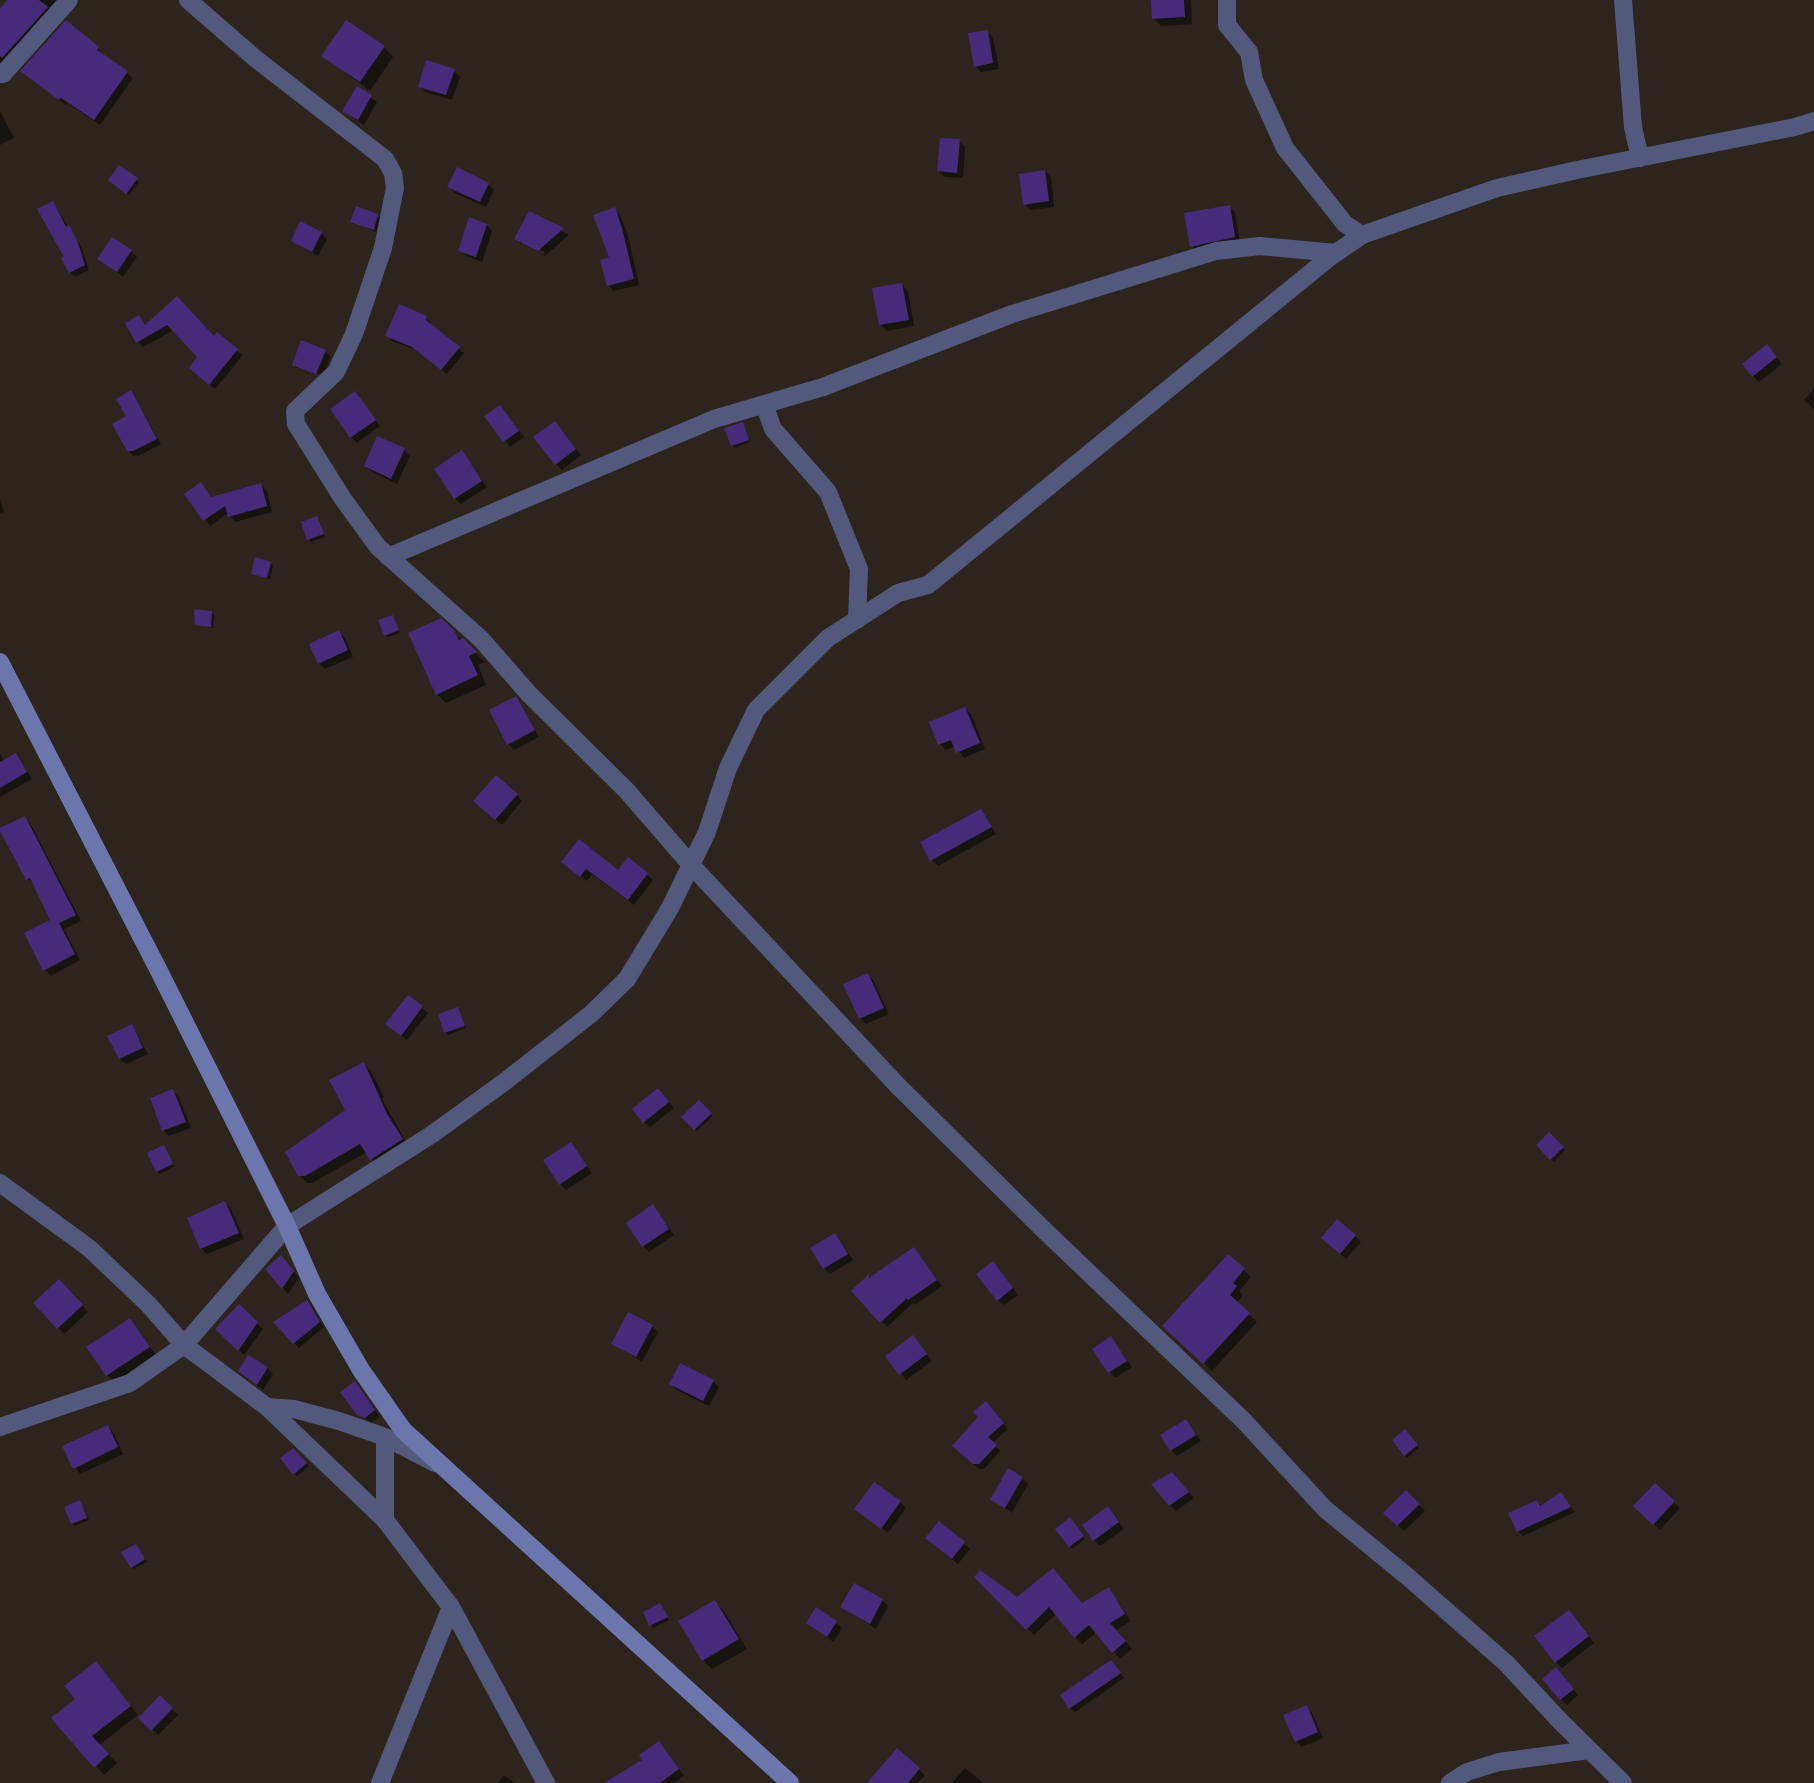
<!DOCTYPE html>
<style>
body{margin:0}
canvas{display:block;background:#2c241d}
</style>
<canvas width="1814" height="1783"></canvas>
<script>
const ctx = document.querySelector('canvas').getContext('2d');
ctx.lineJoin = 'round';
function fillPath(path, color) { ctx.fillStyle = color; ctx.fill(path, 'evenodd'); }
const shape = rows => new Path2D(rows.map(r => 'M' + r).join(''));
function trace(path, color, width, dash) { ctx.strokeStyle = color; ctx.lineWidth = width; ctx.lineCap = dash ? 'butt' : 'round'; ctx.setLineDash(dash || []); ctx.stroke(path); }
fillPath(shape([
 [9,0,70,0,8,68,0,62,0,11],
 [1152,0,1191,0,1192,24,1161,26,1153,18],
 [987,31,993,37,999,69,981,72,975,66],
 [384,47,393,57,370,91,323,55],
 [98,48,103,56,133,78,100,125,67,103,66,105,22,71],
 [454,71,460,77,452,100,425,92,420,86],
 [357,88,377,102,364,125,344,111],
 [0,111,14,138,0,145],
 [959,141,965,147,963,178,945,177,939,171],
 [120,167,139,182,129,195,112,182],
 [1045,171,1051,177,1054,207,1030,210,1024,204],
 [488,184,494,190,486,207,455,193,449,187],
 [53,203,81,246,89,270,75,277,70,272,66,258],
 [1229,207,1235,212,1240,243,1198,252,1192,246],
 [614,209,620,215,628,235,639,285,614,291,608,285],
 [529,213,569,235,545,256,522,244,544,255,545,252,521,241,521,244,516,239],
 [377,216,380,218,376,232,352,221],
 [487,225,492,231,482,262,466,256,460,250],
 [321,233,327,239,318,256,293,241],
 [131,251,137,257,123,277,99,259],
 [902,285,908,291,914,326,887,331,881,325,874,290],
 [177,298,214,338,243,355,215,389,196,374,199,357,174,330,143,347,138,342,139,317,147,326],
 [426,318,431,323,430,326,464,353,447,374,419,351,392,341,387,336],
 [325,351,331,357,323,375,298,366,298,369,322,379,299,370,293,364],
 [1773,352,1782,364,1759,382,1753,376],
 [1814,388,1814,409,1804,400],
 [131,392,161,444,139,456,133,456,128,450],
 [355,393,380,426,357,443,351,437],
 [500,406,524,437,510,447,486,416],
 [742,424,750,442,735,448,732,446],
 [561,429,581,455,562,470,556,464],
 [404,450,410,456,397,484,372,472,366,466],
 [461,452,487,487,461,504,455,498],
 [200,484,212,498,261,485,267,491,272,512,235,522,228,513,210,526,186,494],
 [0,499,4,512,0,513],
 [317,518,325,537,311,542,309,539],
 [270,563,273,566,270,579,252,573],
 [211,612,214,615,213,628,196,624],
 [392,616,400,633,388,637,385,635],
 [453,631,485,662,478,665,486,685,446,703,437,694],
 [339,632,345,638,353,657,325,669,319,664],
 [516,698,539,737,514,750,508,744],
 [965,709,971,714,985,749,964,758,955,746,946,750,940,744,931,723],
 [0,754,4,761,16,755,32,779,0,797],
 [517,795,522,801,502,825,481,807],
 [981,811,996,834,938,866,932,860],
 [24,817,30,823,81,921,64,929,80,960,51,976,45,970,52,920,35,884,27,879],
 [628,859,653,880,634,905,592,874,587,881,569,867,618,872],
 [867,974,873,980,889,1014,866,1024,860,1018,845,985],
 [408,997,428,1013,407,1040,393,1030],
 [458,1009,466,1028,448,1035,445,1032],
 [132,1026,148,1054,126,1064,120,1059],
 [364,1064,371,1071,384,1097,382,1099,409,1147,379,1167,367,1152,312,1183,307,1183,299,1175,347,1111],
 [173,1091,179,1097,191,1128,169,1136,163,1130],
 [664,1096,674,1108,650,1127,644,1122],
 [699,1102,713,1116,697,1131,683,1117],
 [1549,1134,1565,1150,1554,1162,1538,1145],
 [571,1144,592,1173,566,1190,560,1184],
 [164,1147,174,1167,159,1174,157,1171],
 [225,1203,231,1209,244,1239,207,1254,201,1248],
 [653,1206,674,1235,649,1252,643,1246],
 [835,1234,853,1260,830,1274,824,1268],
 [1355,1236,1361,1242,1346,1259,1329,1244],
 [919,1255,942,1286,915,1305,913,1303,887,1327,853,1291,869,1276,872,1278],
 [287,1263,299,1278,288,1294,267,1269],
 [999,1269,1018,1295,1004,1305,998,1300],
 [1243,1270,1251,1277,1239,1291,1243,1295,1237,1303,1257,1322,1212,1371,1165,1326],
 [59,1281,88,1312,64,1334,35,1303],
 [307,1302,324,1327,299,1348,275,1322],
 [239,1306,263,1329,244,1355,217,1329],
 [130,1320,158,1357,116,1385,107,1375],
 [652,1326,658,1332,642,1362,613,1344],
 [913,1337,932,1361,906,1380,887,1356],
 [1111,1338,1132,1367,1115,1378,1094,1350],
 [267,1368,273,1374,263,1390,240,1371],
 [713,1381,719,1387,709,1406,677,1390,671,1384],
 [355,1383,380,1416,371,1423,359,1414],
 [990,1408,1008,1429,992,1443,1000,1451,984,1469,979,1469,954,1446],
 [1186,1421,1201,1441,1177,1456,1171,1450],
 [107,1426,113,1432,123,1454,80,1474,64,1447],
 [1408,1434,1419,1448,1407,1458,1405,1455],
 [293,1450,309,1466,297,1476,294,1474],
 [1022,1478,1028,1484,1012,1513,992,1499],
 [1178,1480,1194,1498,1176,1511,1170,1505],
 [1655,1485,1680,1508,1660,1530,1635,1506],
 [1406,1492,1425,1511,1404,1531,1385,1513],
 [1565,1499,1575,1512,1523,1536,1518,1531,1537,1501,1542,1507],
 [80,1502,89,1520,74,1526,72,1523],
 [900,1502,906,1508,888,1533,856,1509],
 [1114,1514,1124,1529,1100,1546,1094,1540],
 [1072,1522,1085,1539,1072,1549,1070,1546],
 [939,1523,970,1549,958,1564,933,1544],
 [138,1548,147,1562,134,1569,132,1567],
 [976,1577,1017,1599,1083,1605,1109,1589,1131,1621,1116,1630,1132,1649,1120,1659,1097,1632,1082,1644,1056,1614,1034,1635],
 [882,1600,888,1606,876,1629,842,1607],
 [715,1602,724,1611,747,1649,712,1669,703,1660],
 [660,1605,669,1620,653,1628,651,1625],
 [817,1609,842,1628,833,1642,808,1622],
 [1575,1618,1594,1643,1562,1668,1556,1662],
 [1115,1666,1124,1678,1075,1712,1070,1708],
 [104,1672,138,1715,99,1745,117,1763,104,1775,53,1718,77,1699],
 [1562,1675,1578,1695,1567,1705,1561,1699],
 [160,1697,178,1715,158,1735,140,1718],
 [1306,1707,1312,1713,1323,1738,1302,1747,1296,1741],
 [664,1749,684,1776,673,1783,620,1783],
 [897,1750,925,1775,918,1783,876,1783],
 [965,1768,983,1783,952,1783],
 [504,1775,515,1783,498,1783]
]), '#0007');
fillPath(shape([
 [7,0,39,0,48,7,2,58,0,56,0,9],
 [1151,0,1184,0,1185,17,1152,19],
 [66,20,99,47,97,50,128,71,94,120,61,98,59,100,20,71],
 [346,20,385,46,360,82,321,56],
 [988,30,993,63,974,67,968,33],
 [426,60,455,69,446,95,418,87],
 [357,86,372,95,358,120,342,111],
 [940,138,960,139,957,173,937,171],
 [119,165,138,178,126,194,108,180],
 [457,167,489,183,480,202,447,187],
 [1045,170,1049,201,1023,205,1019,174],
 [53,201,66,227,69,225,77,240,85,265,69,273,61,258,64,257,37,209],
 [1230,205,1235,237,1190,247,1184,213],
 [356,206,378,214,374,230,350,222],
 [615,207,622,228,634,279,607,286,600,260,609,257,593,215],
 [529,211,564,228,538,251,514,239],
 [469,217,487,224,476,257,458,251],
 [300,221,322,232,312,252,291,241],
 [112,237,132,250,117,272,97,259],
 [902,283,909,320,879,325,872,288],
 [177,296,214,336,217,332,238,349,209,385,189,368,197,357,167,325,136,343,125,323,139,315,145,325],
 [399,304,427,316,426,320,460,347,441,370,412,347,385,336],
 [301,340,326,350,316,374,292,365],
 [1767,344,1777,357,1752,377,1742,364],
 [131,390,157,439,133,451,127,451,112,424,126,416,116,399],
 [355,391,376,420,350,438,330,409],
 [500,405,519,431,503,442,484,416],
 [555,421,576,449,555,465,533,437],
 [743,422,749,440,731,446,724,428],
 [377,436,405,448,391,479,364,466],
 [462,450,482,481,454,499,434,469],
 [201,482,211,497,261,483,267,506,228,517,225,506,203,521,184,494],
 [317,516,324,534,307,540,301,522],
 [255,557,271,562,267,578,251,574],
 [194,609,212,611,211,627,195,625],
 [393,615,399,630,384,636,378,620],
 [441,618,454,630,459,640,463,638,477,652,469,656,478,675,436,695,408,633],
 [339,630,348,650,318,664,309,644],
 [516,696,535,730,507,745,489,710],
 [965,707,980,743,956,753,951,740,938,745,929,722],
 [16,753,27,772,0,788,0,762],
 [496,775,518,794,495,820,473,801],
 [981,809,992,827,930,861,920,842],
 [25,816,76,915,59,923,75,954,43,971,24,933,50,920,30,878,26,880,0,831,0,828],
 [579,839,618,870,628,857,648,873,628,900,586,869,580,877,561,862],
 [868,973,884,1008,859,1019,843,984],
 [408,995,423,1006,401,1036,385,1024],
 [458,1007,465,1026,444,1033,438,1014],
 [132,1024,143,1048,119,1059,107,1036],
 [364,1062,387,1114,403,1139,370,1160,360,1144,305,1176,298,1176,285,1152,345,1110,329,1080],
 [658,1088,669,1102,643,1123,632,1109],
 [173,1089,186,1122,162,1131,150,1098],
 [699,1100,712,1113,694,1130,681,1117],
 [1549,1132,1564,1147,1550,1160,1536,1145],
 [571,1142,587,1166,559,1185,543,1160],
 [164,1145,173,1164,156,1172,147,1153],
 [225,1201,239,1233,200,1249,187,1218],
 [653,1204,669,1229,642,1247,626,1223],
 [1337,1219,1356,1235,1340,1254,1321,1238],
 [835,1233,848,1254,823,1269,810,1248],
 [914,1247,937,1280,908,1300,907,1298,880,1323,851,1291,869,1274,869,1278],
 [1228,1254,1245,1268,1233,1283,1237,1286,1230,1295,1250,1313,1203,1364,1162,1326],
 [281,1255,294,1271,282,1289,265,1269],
 [993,1261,1013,1288,997,1301,976,1274],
 [59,1279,83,1305,57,1329,33,1303],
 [307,1300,320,1322,293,1344,273,1322],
 [239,1304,258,1322,238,1351,215,1329],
 [628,1312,653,1325,636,1357,611,1344],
 [130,1318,150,1347,106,1376,86,1347],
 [913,1335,927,1354,899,1375,885,1356],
 [1111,1336,1127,1361,1108,1373,1092,1349],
 [248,1355,268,1367,257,1385,238,1371],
 [680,1363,714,1380,703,1401,669,1384],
 [355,1381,375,1410,365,1418,357,1415,340,1392],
 [986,1401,1004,1423,988,1437,997,1445,979,1464,973,1464,952,1446,978,1417,973,1412],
 [1186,1419,1196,1435,1170,1451,1160,1435],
 [108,1425,118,1447,73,1469,62,1446],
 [1405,1429,1418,1445,1404,1456,1392,1440],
 [293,1448,307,1463,293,1475,280,1458],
 [1008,1468,1023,1477,1005,1508,990,1500],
 [1172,1472,1189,1492,1169,1506,1151,1484],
 [874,1482,901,1501,881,1529,854,1509],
 [1655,1483,1675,1501,1653,1525,1633,1506],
 [1406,1490,1420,1504,1397,1526,1383,1513],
 [1561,1492,1571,1507,1517,1532,1508,1513,1537,1500,1540,1506],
 [80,1500,87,1518,71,1524,64,1507],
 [1108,1506,1119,1522,1093,1541,1082,1525],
 [1070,1517,1084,1536,1069,1547,1055,1529],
 [939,1521,965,1542,952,1559,925,1538],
 [136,1544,145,1559,131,1568,121,1552],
 [1053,1568,1082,1603,1109,1587,1125,1614,1110,1623,1126,1641,1112,1653,1089,1625,1074,1638,1049,1607,1026,1630,974,1577,980,1570,1017,1597],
 [854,1583,883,1599,870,1624,840,1607],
 [715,1600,739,1639,702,1661,678,1621],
 [660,1603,668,1617,649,1626,643,1612],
 [816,1607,837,1621,827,1637,806,1623],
 [1569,1610,1589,1636,1555,1663,1534,1636],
 [1111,1660,1121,1673,1069,1709,1060,1695],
 [96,1661,131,1706,92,1736,109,1754,94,1768,51,1718,75,1699,64,1686],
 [1556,1667,1574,1689,1560,1700,1542,1679],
 [160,1695,173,1708,151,1731,138,1718],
 [1307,1705,1318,1732,1295,1742,1283,1715],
 [659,1741,679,1769,660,1783,604,1783,642,1760,639,1755],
 [897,1748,920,1768,908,1783,867,1783]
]), '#452b7a');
trace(shape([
 [188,0,256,59,385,159,393,173,395,188,383,248,354,334,336,372,295,411,296,424,343,499,378,547,481,639,529,694,627,791,691,865,899,1087,1045,1231,1244,1421,1325,1509,1408,1577,1506,1663,1560,1721,1623,1783],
 [1227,0,1227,25,1249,52,1254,80,1285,148,1345,224,1362,235],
 [1623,0,1633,127,1640,158],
 [0,74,3,74,69,0],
 [764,404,773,429,828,492,859,569,857,620],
 [388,557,714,419,823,387,1012,314,1216,251,1260,246,1336,253],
 [0,1183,89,1248,148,1304,184,1345,267,1407,294,1409,339,1421,385,1437,435,1463],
 [267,1407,385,1520,451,1607,546,1783],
 [0,1427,130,1383,184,1345,287,1226,431,1135,503,1083,591,1014,627,979,670,908,707,832,728,768,756,710,828,638,898,593,928,585,1330,257,1362,235,1497,188,1577,170,1795,127,1814,121],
 [385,1437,385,1520],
 [380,1783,451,1607],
 [1450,1783,1467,1772,1499,1762,1589,1750]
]), '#52597c', 18);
trace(shape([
 [0,662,157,967,287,1226,317,1294,361,1370,403,1430,790,1783]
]), '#6b76ad', 18);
</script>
